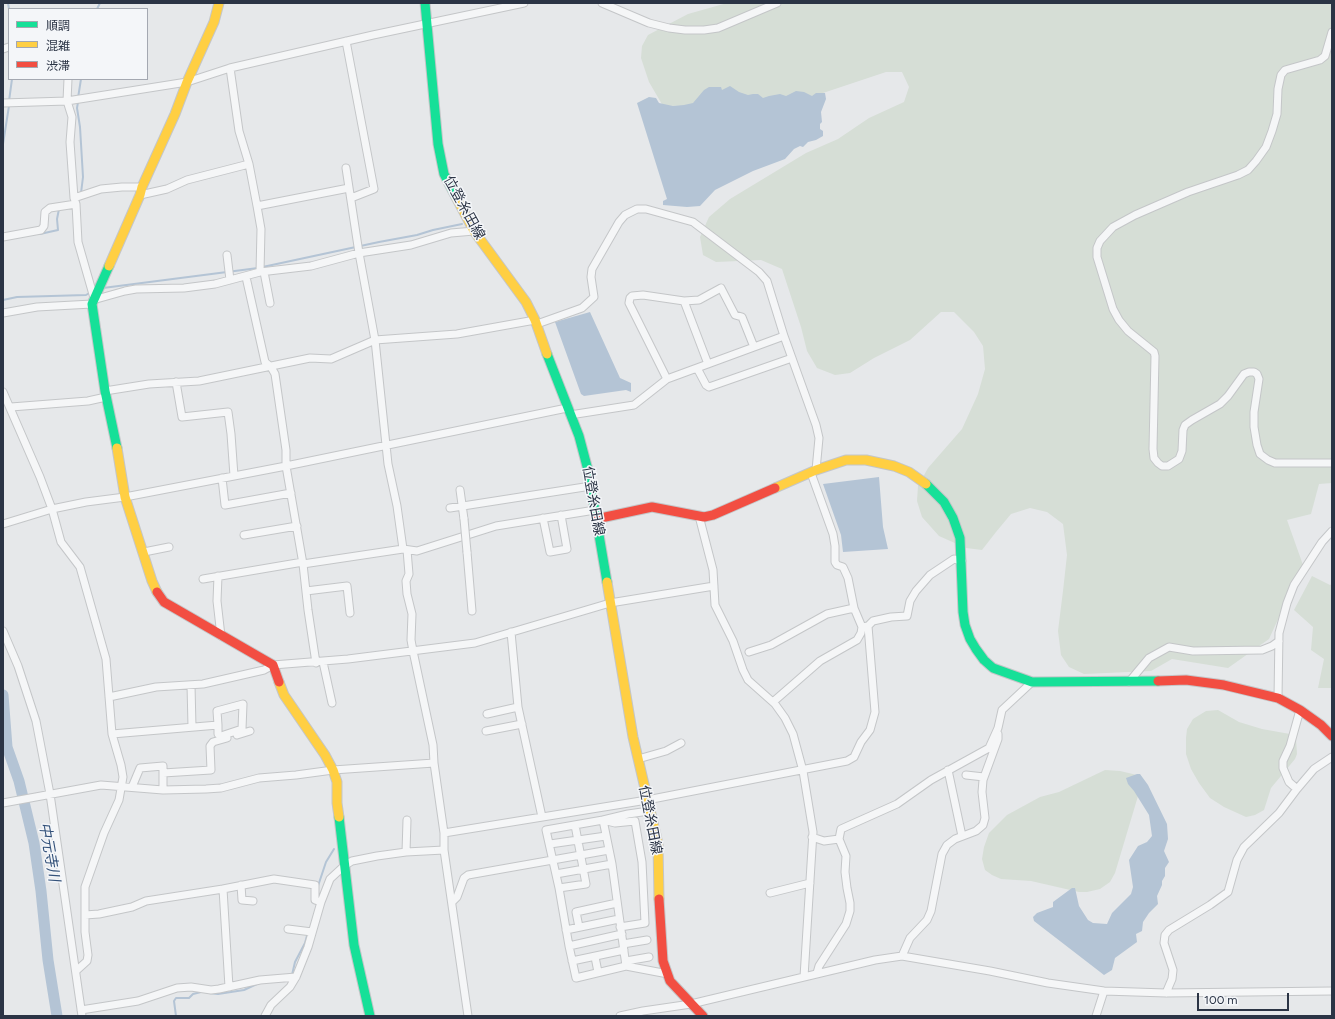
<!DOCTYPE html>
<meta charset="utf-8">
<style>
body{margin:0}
#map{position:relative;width:1335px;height:1019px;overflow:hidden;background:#e6e8ea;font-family:Figtree,"Noto Sans JP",sans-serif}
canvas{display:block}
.frame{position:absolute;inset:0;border:4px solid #2b3445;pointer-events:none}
.legend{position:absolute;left:8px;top:8px;width:140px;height:72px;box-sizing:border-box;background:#f4f6f9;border:1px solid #a4a8b1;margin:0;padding:5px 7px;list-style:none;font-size:12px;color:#2b3445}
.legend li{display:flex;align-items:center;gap:8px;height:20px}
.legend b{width:20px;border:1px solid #a4a8b1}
.scale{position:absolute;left:1197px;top:993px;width:92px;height:18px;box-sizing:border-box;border:2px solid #2b3445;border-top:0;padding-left:5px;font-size:12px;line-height:14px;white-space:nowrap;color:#2b3445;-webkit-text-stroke:3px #f4f6f9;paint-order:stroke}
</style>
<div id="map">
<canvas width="1335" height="1019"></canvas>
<div class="frame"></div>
<ul class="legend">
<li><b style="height:5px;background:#16e098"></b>順調</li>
<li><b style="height:5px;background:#ffcf43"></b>混雑</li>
<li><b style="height:5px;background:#f24e42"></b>渋滞</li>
</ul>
<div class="scale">100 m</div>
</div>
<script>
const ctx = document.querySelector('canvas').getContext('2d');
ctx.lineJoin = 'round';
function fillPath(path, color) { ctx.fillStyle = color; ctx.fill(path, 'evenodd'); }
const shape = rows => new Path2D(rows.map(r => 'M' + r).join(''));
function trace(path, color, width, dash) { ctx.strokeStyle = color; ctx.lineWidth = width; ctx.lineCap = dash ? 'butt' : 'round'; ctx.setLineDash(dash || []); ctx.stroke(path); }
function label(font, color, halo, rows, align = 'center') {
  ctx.font = font + ' Figtree,"Noto Sans JP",sans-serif'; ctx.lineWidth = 3; ctx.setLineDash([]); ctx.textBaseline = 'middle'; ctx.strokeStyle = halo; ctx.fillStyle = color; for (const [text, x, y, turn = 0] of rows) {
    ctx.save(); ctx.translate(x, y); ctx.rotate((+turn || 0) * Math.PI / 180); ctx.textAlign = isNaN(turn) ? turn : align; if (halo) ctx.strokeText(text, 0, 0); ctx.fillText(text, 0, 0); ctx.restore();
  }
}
fillPath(shape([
 [727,3,1332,3,1332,483,1319,484,1311,514,1287,520,1303,565,1269,639,1228,668,1172,659,1151,671,1084,674,1069,667,1061,655,1058,631,1063,591,1067,555,1063,524,1047,512,1030,508,1011,514,996,532,982,550,966,548,939,536,922,517,917,501,918,486,928,468,962,429,978,394,985,369,983,346,974,332,954,312,941,312,910,340,874,358,850,373,835,375,817,368,807,351,801,327,782,269,761,260,716,262,703,255,700,237,709,217,730,199,806,153,838,139,869,118,904,102,909,87,902,72,886,72,787,105,663,106,649,82,641,58,642,46,648,35,688,14],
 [1312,576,1330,585,1332,584,1332,688,1318,688,1324,659,1311,650,1313,627,1294,610],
 [1218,710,1239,722,1262,729,1290,734,1296,739,1297,754,1295,759,1271,788,1264,810,1255,815,1246,817,1224,807,1210,798,1199,783,1191,769,1186,754,1186,738,1187,729,1193,719,1206,711],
 [1105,770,1120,771,1137,775,1141,786,1115,873,1110,882,1100,889,1087,892,1079,892,1031,881,1001,879,992,875,985,870,982,859,984,847,989,833,1007,815,1040,797,1059,792]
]), '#d6ded6');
fillPath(shape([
 [730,86,739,92,748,95,753,94,758,94,763,98,769,96,780,94,786,96,796,91,804,92,812,96,816,93,825,93,826,99,821,112,822,122,820,124,820,129,823,131,823,136,816,140,808,142,803,147,800,146,794,149,785,159,753,171,715,190,700,206,687,207,663,205,663,201,667,199,637,103,649,97,656,98,659,103,673,106,684,105,693,103,704,90,709,87,721,87,722,90],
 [590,312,620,378,631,383,631,392,626,390,584,396,581,394,555,322],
 [879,477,883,527,888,549,843,552,841,535,823,484],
 [1137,774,1140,774,1148,785,1167,824,1168,839,1164,851,1169,862,1165,868,1165,876,1162,881,1162,885,1157,896,1158,904,1149,913,1143,922,1142,931,1136,934,1137,942,1115,958,1112,970,1104,975,1034,921,1033,917,1037,913,1053,907,1053,902,1072,888,1075,888,1079,906,1088,920,1093,923,1107,924,1112,913,1131,894,1133,887,1129,860,1138,846,1147,842,1152,836,1149,815,1134,791,1128,784,1126,778]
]), '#b4c4d5');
trace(shape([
 [8,3,9,9],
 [97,9,100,3],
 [78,98,81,79],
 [9,101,12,79],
 [78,102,77,108,80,127,83,177,81,193],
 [3,144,9,106],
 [40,234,58,230,57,219,59,209],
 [103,288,258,268,379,242,417,235,433,230,462,224],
 [3,300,17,297,86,295,91,292],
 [318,886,326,862,334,849],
 [292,975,295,962,305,943,308,932],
 [209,993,218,994,244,990,259,983],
 [176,1016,174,1001,176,998,189,998,193,994,201,992]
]), '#b4c4d5', 2);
trace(shape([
 [3,695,7,747,19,781,34,843,41,891,48,960,57,1016]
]), '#b4c4d5', 11);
const street = shape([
 [602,3,649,23,669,28,685,30,704,30,718,28,777,3],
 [1332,32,1325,56,1320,60,1285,70,1281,75,1278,89,1277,114,1272,131,1266,147,1256,161,1248,170,1238,175,1188,192,1135,215,1113,227,1100,241,1097,248,1097,257,1113,309,1119,320,1128,331,1154,352,1155,356,1153,449,1154,458,1158,463,1162,466,1168,466,1179,459,1182,451,1183,430,1185,425,1192,420,1220,404,1228,396,1244,374,1249,372,1254,372,1257,374,1259,379,1254,412,1254,427,1257,445,1260,454,1268,460,1275,463,1332,463],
 [346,41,374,189,351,198],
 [3,49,9,47],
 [230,68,239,131,249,164,257,206],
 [68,79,67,101,72,117,70,142,74,198,76,204,78,242,94,298],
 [3,103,67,101,187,82,230,68,373,35,524,3],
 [346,168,359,253,375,340,388,464,397,506,403,549],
 [140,195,167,189,187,180,249,164],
 [74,198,101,189,122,187,142,187],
 [3,237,41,230,44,226,45,212,50,208,76,204],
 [227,255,230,280],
 [260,272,261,229,257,206,349,188],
 [264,272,270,303],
 [246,277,265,362,271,367,275,374,286,450,286,466,303,564,308,610,316,663],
 [93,300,125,291,136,289,184,288,215,284,260,272,311,266,359,253,411,245,451,233,474,231],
 [684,301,699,300,721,288,735,315,742,317,754,347],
 [3,313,37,307,92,304],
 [537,324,582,308,594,297,591,277,592,269,619,222,625,215,637,209,646,209,693,222,759,272,767,281,784,336],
 [697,368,706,385,709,387,792,358],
 [667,379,629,303,630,298,632,296,643,295,684,301,708,364],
 [176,382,182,417,228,412,231,434,234,476],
 [105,391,149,384,199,381,310,358,331,359,375,340,457,334,535,320],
 [3,392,40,477,52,509,61,542,80,567,106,659,112,734,121,765,123,777,119,800,104,833,85,887,85,932,88,955,87,961,76,971],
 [11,407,88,401,106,397],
 [570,415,634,405,667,379,784,336,816,425,819,438,816,470],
 [811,473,833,534,835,546,835,562,837,565,843,567,848,578,854,608,862,627,868,626,873,621,891,617,907,616,910,601,916,591,930,575,954,559,962,561],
 [222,478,225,505,291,493],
 [460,490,464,519],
 [450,508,591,486],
 [699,516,713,570,715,605,733,641,743,670,748,680,775,704,785,718,793,734,803,771,813,832,804,977],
 [543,518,550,552,567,549,561,515],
 [3,524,52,509,86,502,125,497,286,466,567,408],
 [244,535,297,526],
 [407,550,409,574,406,581,407,594,412,614,411,640,413,651,433,745,434,763,444,833,444,850,468,1016],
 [144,552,169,547],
 [467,552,472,611],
 [303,564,403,549,417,551,496,526,595,510],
 [218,576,217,601,221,636],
 [203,579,303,562],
 [306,591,347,586,350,613],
 [3,631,18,666,36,721,50,794,82,1016],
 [749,652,771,645,827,614,854,608],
 [323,662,332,703],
 [1129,682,1149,658,1169,647,1193,651,1262,650,1272,646,1279,641],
 [191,685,192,727],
 [109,697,156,687,203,684,264,670,273,665,348,659,475,643,610,603,714,586],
 [1278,698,1279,633,1287,603,1294,585,1322,542,1332,531],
 [773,702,820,661,857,640,861,633,862,627],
 [518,707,542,817],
 [487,714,518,707,511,632],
 [486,731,522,724],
 [112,734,218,725,217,711,243,704,242,729,221,736,218,734,218,725],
 [237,735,250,731],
 [638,759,666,751,681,743],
 [948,770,962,836],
 [163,773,211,770,210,746,213,742,227,738],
 [966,775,984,777],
 [132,787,140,768,163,766,163,790],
 [1297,789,1289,782,1283,768,1283,761,1290,746,1300,710],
 [3,803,101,785,163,790,206,789,221,788,259,778,296,775,333,770,434,763],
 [649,811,628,814,603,820,612,864,626,966,668,974],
 [444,833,647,800,847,761,854,757,861,742,870,730,875,712,868,626],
 [812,837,824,841,839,839],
 [550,844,606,836],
 [406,852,407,820],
 [556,874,612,864],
 [241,885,242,900,253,901],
 [559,888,586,884,575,825],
 [770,893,810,883],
 [452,902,457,897,464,878,468,875,609,850],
 [85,915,99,914,132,907,146,901,223,889],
 [579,927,576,912,617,903],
 [620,927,645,923,642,862,635,821,615,823,603,820,546,830,559,888,569,946,576,978,626,966],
 [288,929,312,932],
 [566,930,619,919],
 [623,944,647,940],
 [569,946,622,934],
 [902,956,910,938,927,920,931,911,942,854,947,845,955,839,976,831,983,825,985,818,982,792,983,780,998,739,998,734],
 [595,957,598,972],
 [572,961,624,950],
 [626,961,649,957],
 [817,973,819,966,846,924,850,911,850,903,847,888,845,872,846,856,839,839,841,829,897,804,931,780,989,748,998,728,1002,710,1032,682],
 [229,987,223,889,274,879,315,885,315,900,321,902],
 [1166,993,1172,979,1173,970,1164,943,1165,935,1169,930,1210,905,1228,892,1237,860,1244,847,1279,813,1297,789,1314,769,1332,757],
 [81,1010,138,1001,177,988,191,987,211,990,219,989,260,980,296,977],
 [265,1016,271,1005,290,987,296,977,308,947,321,902,330,879,344,866,352,861,377,856,406,852,444,850],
 [620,1016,643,1011,691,1004,875,960,902,956,990,971,1048,983,1104,991,1166,993,1332,991],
 [1096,1016,1104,991]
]);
const fast = shape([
 [425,3,438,144,444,174,456,197],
 [109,266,92,304,105,391,117,448],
 [547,354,579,436,588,470,607,582],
 [926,484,944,502,953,518,960,538,963,612,965,625,970,639,976,649,984,660,993,668,1032,682,1158,681],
 [339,817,354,945,370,1016]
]);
const slow = shape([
 [456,197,474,231,526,302,535,320,547,354],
 [109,266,140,195,142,187,175,114,187,82,214,22,219,3],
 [117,448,125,497,152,581,157,592],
 [775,488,816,470,846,460,866,460,894,466,909,472,926,484],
 [607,582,633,737,658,844,659,899],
 [279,682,284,695,325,755,333,770,337,782,337,803,339,817]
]);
const jam = shape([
 [596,519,652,507,704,517,713,515,775,488],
 [157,592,164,602,273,665,279,682],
 [1158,681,1186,680,1224,685,1278,698,1300,710,1321,725,1332,736],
 [659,899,663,961,670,981,703,1016]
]);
trace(street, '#c4c6c8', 9);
trace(fast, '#c4c6c8', 11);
trace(slow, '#c4c6c8', 11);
trace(jam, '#c4c6c8', 11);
trace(street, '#f5f6f7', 7);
trace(fast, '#16e098', 9);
trace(slow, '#ffcf43', 9);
trace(jam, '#f24e42', 9);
const streetBridge = shape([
 [464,519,467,552]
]);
trace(streetBridge, '#c4c6c8', 9, []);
trace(streetBridge, '#f5f6f7', 7);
label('14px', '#2b3445', '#f4f6f9', [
 ["位登糸田線",464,208,61],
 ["位登糸田線",593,501,80],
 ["位登糸田線",650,820,79]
]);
label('italic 15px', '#34527a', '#f4f6f9', [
 ["中元寺川",49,852,80]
]);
</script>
